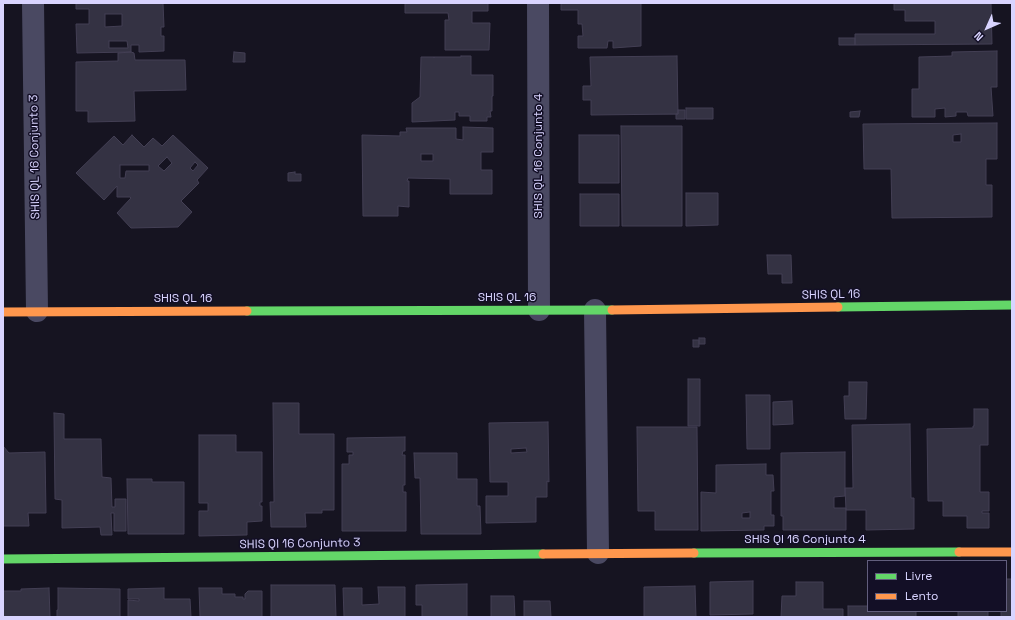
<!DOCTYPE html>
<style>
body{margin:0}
#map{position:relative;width:1015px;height:620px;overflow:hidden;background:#161421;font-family:"Space Grotesk",sans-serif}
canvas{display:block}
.frame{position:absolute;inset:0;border:4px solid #d9d4ff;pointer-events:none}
.legend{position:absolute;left:867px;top:560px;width:140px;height:52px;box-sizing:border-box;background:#130f26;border:1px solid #625e7d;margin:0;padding:5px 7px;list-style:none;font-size:12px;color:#d9d4ff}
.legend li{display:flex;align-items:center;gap:8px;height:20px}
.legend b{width:20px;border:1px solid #625e7d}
.north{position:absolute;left:967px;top:8px;width:40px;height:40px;-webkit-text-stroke:3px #130f26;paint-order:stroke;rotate:225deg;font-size:11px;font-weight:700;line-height:16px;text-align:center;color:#d9d4ff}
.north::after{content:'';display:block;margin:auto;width:14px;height:18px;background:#d9d4ff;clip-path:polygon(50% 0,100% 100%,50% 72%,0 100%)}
</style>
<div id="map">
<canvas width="1015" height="620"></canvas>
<div class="frame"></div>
<ul class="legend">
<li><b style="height:5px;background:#63d668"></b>Livre</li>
<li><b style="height:5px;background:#ff974d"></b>Lento</li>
</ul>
<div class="north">N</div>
</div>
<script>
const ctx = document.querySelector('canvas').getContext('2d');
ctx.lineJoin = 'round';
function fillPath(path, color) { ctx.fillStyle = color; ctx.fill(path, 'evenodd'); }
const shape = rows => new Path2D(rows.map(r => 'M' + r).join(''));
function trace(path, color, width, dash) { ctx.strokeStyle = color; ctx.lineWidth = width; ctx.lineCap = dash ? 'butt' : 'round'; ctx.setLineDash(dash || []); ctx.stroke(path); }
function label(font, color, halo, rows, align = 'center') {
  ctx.font = font + ' "Space Grotesk",sans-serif'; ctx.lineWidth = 3; ctx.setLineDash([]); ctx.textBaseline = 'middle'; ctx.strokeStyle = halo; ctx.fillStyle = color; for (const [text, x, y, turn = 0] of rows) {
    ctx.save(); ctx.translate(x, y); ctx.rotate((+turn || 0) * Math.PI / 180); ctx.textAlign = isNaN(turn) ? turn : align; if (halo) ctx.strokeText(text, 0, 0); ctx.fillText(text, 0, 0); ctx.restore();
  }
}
const building = shape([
 [76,3,163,3,164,27,161,27,161,36,164,36,164,51,139,52,139,45,131,45,131,52,77,53,76,24,89,24,89,9,76,9,76,3],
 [105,14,122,14,122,26,105,27,105,14],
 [109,41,127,41,128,48,109,48,109,41],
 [405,3,488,3,488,11,472,11,472,23,490,23,489,50,445,50,445,20,449,20,448,13,405,13,405,3],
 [561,3,641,3,641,46,613,48,613,41,608,41,607,48,578,48,578,36,583,36,582,24,578,24,578,10,561,10,561,3],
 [894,3,991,3,992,44,855,45,855,34,935,34,935,21,905,21,905,10,894,10,894,3],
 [839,38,855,38,855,45,839,45,839,38],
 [997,51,997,87,991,87,993,116,968,116,967,112,956,112,956,116,945,117,945,108,935,109,935,117,912,117,912,89,919,89,919,57,952,56,952,52,997,51],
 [131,52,134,53,135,60,185,60,186,90,134,91,135,121,88,122,88,111,76,111,76,62,118,61,118,53,131,52],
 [234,52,245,53,245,62,233,62,234,52],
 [461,56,471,56,471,75,493,75,493,96,492,96,492,111,490,111,491,117,487,117,487,121,470,121,470,116,459,116,459,112,455,112,455,120,412,122,412,103,420,97,421,57,434,57,434,58,434,57,461,57,461,56],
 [677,56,678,114,591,115,591,100,583,100,583,86,591,86,590,57,677,56],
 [686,108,713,108,713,119,686,119,686,108],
 [678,110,685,110,685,119,676,119,676,114,678,114,678,110],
 [860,111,859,117,850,117,850,112,860,111],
 [997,123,997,159,986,159,986,185,992,185,992,217,892,218,891,169,864,169,863,124,997,123],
 [961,134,961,142,953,142,953,135,961,134],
 [621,126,682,126,682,226,622,226,621,126],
 [463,127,493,128,493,152,481,152,481,170,492,170,492,194,450,194,450,179,408,178,407,181,409,181,409,207,398,206,398,216,363,216,362,135,400,136,400,132,407,132,406,128,456,128,456,139,463,140,463,127],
 [421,154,433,154,433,161,421,161,421,154],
 [132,135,144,147,153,138,162,146,173,135,208,168,197,180,199,183,181,201,192,212,178,227,131,228,117,213,131,198,130,197,117,197,117,186,104,200,76,173,114,136,123,145,132,135],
 [167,157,172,163,164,171,158,166,167,157],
 [195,162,198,165,193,171,190,168,195,162],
 [120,165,149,165,149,171,126,171,125,178,120,178,120,165],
 [579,135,619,135,619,183,579,183,579,135],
 [295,172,295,174,301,174,301,181,288,181,288,173,295,172],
 [686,193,718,193,718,225,686,226,686,193],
 [580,194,619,194,619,226,580,226,580,194],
 [767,255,791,255,792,283,782,283,782,274,768,274,767,255],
 [699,338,705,338,705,344,699,344,699,338],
 [693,340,699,340,699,347,693,347,693,340],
 [688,379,700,379,700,426,688,426,688,379],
 [849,382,867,382,866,419,845,419,844,396,849,396,849,382],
 [746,395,770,395,770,449,747,449,746,395],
 [792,401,793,424,773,425,773,402,792,401],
 [273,403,299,403,299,434,334,434,334,510,322,510,322,513,305,513,306,527,271,527,270,502,274,502,273,403],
 [974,409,988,409,988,445,980,445,980,492,989,492,989,511,982,511,982,513,989,513,989,528,967,528,967,516,943,516,943,501,928,501,927,429,973,428,973,426,974,426,974,409],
 [54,413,64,414,64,439,101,439,102,477,111,478,112,507,115,507,115,499,126,499,126,531,114,531,114,513,111,513,112,535,101,535,100,527,62,528,62,500,55,499,54,413],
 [548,422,549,482,547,481,547,497,536,497,536,522,486,523,486,496,508,496,508,482,490,482,489,423,548,422],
 [526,448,527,452,511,453,511,449,526,448],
 [910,424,911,498,914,498,914,529,866,530,866,510,846,510,845,488,853,488,852,425,910,424],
 [637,427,697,427,698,530,655,530,655,511,638,511,637,427],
 [199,435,236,435,236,452,262,452,262,502,260,502,260,506,262,506,262,521,247,522,247,535,199,536,199,511,208,511,208,503,199,503,199,435],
 [405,437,405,451,403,451,402,455,405,455,405,485,403,485,403,492,406,492,406,531,342,531,342,464,349,464,349,455,353,455,353,452,347,452,347,438,405,437],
 [3,446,9,453,45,452,46,513,28,513,29,526,3,526,3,446],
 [845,452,845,496,834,497,834,508,846,508,846,530,783,530,783,516,781,516,781,453,845,452],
 [414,453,457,453,457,479,477,479,477,506,480,506,481,534,421,534,420,478,415,478,414,453],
 [766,464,766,475,773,475,774,491,771,491,771,515,774,515,774,526,764,526,764,530,701,531,701,492,716,493,716,465,766,464],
 [750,512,750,518,742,518,742,513,750,512],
 [127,479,152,479,152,482,184,482,184,534,128,534,127,479],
 [1006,579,1012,579,1012,617,1001,617,1001,611,1006,611,1006,579],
 [753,581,753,614,710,615,710,582,753,581],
 [796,582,823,582,823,609,843,609,843,617,781,617,782,596,796,596,796,582],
 [467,584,467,617,422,617,422,605,416,605,416,585,467,584],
 [271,585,335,585,336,617,271,617,271,585],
 [695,586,696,617,644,617,644,587,695,586],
 [378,587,405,587,405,617,344,617,343,588,362,588,362,605,379,604,378,587],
 [49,588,50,617,3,617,3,591,21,591,21,589,49,588],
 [58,588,120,589,120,617,57,617,57,610,58,610,58,588],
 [164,588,164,599,190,599,191,617,128,617,128,600,139,601,139,599,128,599,128,589,164,588],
 [199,588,222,588,222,594,235,594,235,597,243,597,243,599,245,599,245,594,248,591,262,591,262,617,200,617,199,588],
 [491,596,514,596,515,617,491,617,491,596],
 [524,601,550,601,551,617,524,617,524,601],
 [848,606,868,606,868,611,916,611,916,617,848,617,848,606],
 [958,611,988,611,988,617,958,617,958,611]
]);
fillPath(building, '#343243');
trace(building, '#433f54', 1);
trace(shape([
 [33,3,37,311],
 [538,3,539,310],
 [595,310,598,553]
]), '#4a4962', 22);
trace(shape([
 [838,307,1012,305],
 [247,311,612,310],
 [694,553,959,552],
 [3,559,543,554]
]), '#63d668', 9);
trace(shape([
 [612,310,838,307],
 [3,312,247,311],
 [959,552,1012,552],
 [543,554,694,553]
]), '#ff974d', 9);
label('12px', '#d9d4ff', '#130f26', [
 ["SHIS QL 16 Conjunto 4",539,156,-90],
 ["SHIS QL 16 Conjunto 3",35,157,-91],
 ["SHIS QL 16",831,295,-1],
 ["SHIS QL 16",507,298],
 ["SHIS QL 16",183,299],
 ["SHIS QI 16 Conjunto 4",805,540],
 ["SHIS QI 16 Conjunto 3",300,544,-1]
]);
</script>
